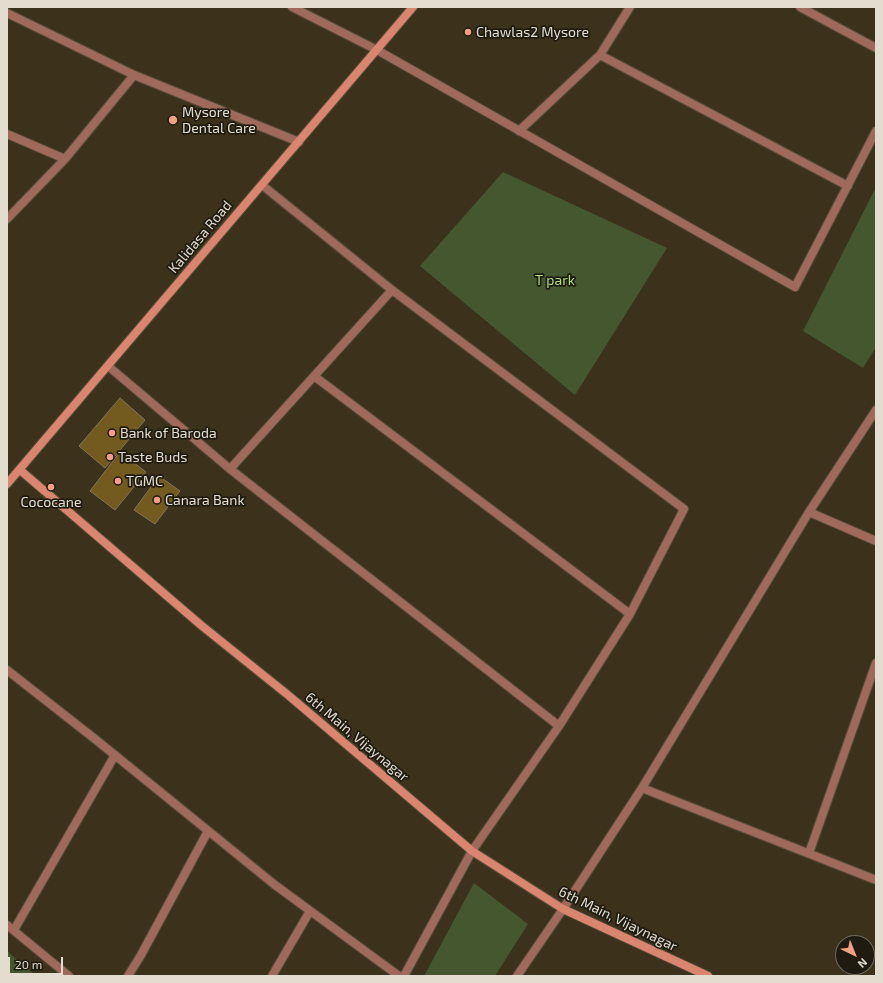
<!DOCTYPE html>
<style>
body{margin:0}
#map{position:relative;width:883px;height:983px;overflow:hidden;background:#3c321c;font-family:"Exo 2",sans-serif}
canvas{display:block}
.frame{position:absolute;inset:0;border:8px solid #e3ddd0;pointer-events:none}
.north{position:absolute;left:835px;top:935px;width:40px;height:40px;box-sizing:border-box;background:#1f1b11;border:1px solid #6d695d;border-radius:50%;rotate:137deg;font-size:11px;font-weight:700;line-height:16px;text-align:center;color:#e3ddd0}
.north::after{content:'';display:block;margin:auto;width:14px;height:18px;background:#f49e87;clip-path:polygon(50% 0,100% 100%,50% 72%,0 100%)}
.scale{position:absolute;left:8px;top:957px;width:55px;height:18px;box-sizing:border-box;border:2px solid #e3ddd0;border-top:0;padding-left:5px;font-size:12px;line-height:14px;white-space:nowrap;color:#e3ddd0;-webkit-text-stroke:3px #1f1b11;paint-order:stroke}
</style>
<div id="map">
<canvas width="883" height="983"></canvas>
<div class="frame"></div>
<div class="north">N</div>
<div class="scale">20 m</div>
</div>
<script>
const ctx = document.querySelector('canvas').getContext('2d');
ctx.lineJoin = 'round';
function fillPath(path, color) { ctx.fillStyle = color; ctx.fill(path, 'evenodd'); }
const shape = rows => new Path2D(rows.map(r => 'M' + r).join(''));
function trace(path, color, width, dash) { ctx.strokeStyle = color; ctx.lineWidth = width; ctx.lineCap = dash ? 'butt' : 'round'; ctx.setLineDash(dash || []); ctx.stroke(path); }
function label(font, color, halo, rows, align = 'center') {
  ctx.font = font + ' "Exo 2",sans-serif'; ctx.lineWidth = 3.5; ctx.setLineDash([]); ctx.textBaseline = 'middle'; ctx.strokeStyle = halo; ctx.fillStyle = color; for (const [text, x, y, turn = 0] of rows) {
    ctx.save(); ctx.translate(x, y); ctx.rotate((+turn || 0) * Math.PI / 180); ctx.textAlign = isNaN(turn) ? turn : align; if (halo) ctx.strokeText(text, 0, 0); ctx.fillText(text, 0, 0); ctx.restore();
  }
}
fillPath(shape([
 [503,172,667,248,575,395,420,266],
 [876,187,876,347,863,368,803,331],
 [474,883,528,924,495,976,424,976],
 [7,951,36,976,7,976]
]), '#44572f');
const building = shape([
 [120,398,145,420,105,468,79,446,120,398],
 [120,452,146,472,115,510,90,491,120,452],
 [159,476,180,491,155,524,134,510,159,476]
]);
fillPath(building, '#735a1f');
trace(building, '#81755d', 1);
const street = shape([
 [292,7,377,50,795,287,876,131],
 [800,7,876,48],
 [7,13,134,75,299,142],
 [600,55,848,186],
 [519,131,600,55,630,7],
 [7,134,65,159],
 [262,185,392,290,684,509,630,614,559,726,472,851,404,976],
 [7,219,65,159,134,75],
 [108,366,230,469,559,726],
 [314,376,630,614],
 [230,469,392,290],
 [809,512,876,541],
 [7,670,95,739,275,885,399,976],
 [642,788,876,880],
 [809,853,876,663],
 [7,925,69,976],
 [14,930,115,755],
 [128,976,141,955,208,831],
 [272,976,310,911],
 [517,976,563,909,642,788,809,512,876,410]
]);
const secondary = shape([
 [20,470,202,626,288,695,472,851,563,909,708,976],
 [7,484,413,7]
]);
trace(street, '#574d39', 10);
trace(secondary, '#574d39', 10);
trace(street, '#9f695b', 8);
trace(secondary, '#da856f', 8);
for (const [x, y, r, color] of [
 [468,32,4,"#f49e87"],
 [173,120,5,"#f49e87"],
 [112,433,4,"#f49e87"],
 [110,457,4,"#f49e87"],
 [118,481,4,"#f49e87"],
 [51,487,4,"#f49e87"],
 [157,500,4,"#f49e87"]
]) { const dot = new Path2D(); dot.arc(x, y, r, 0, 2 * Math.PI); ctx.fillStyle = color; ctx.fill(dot); trace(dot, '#1f1b11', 1.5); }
label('14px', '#e3ddd0', '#1f1b11', [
 ["Chawlas2 Mysore",476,32],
 ["Mysore",182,112],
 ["Dental Care",182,128],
 ["Bank of Baroda",120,433],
 ["Taste Buds",118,457],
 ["TGMC",126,481],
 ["Canara Bank",165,500],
 ["Cococane",51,502,"center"]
], 'left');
label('14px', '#e3ddd0', '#1f1b11', [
 ["Kalidasa Road",200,237,-50],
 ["6th Main, Vijaynagar",357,737,40],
 ["6th Main, Vijaynagar",618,919,26]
]);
label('14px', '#b0df7f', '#1f1b11', [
 ["T park",555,280]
]);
</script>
